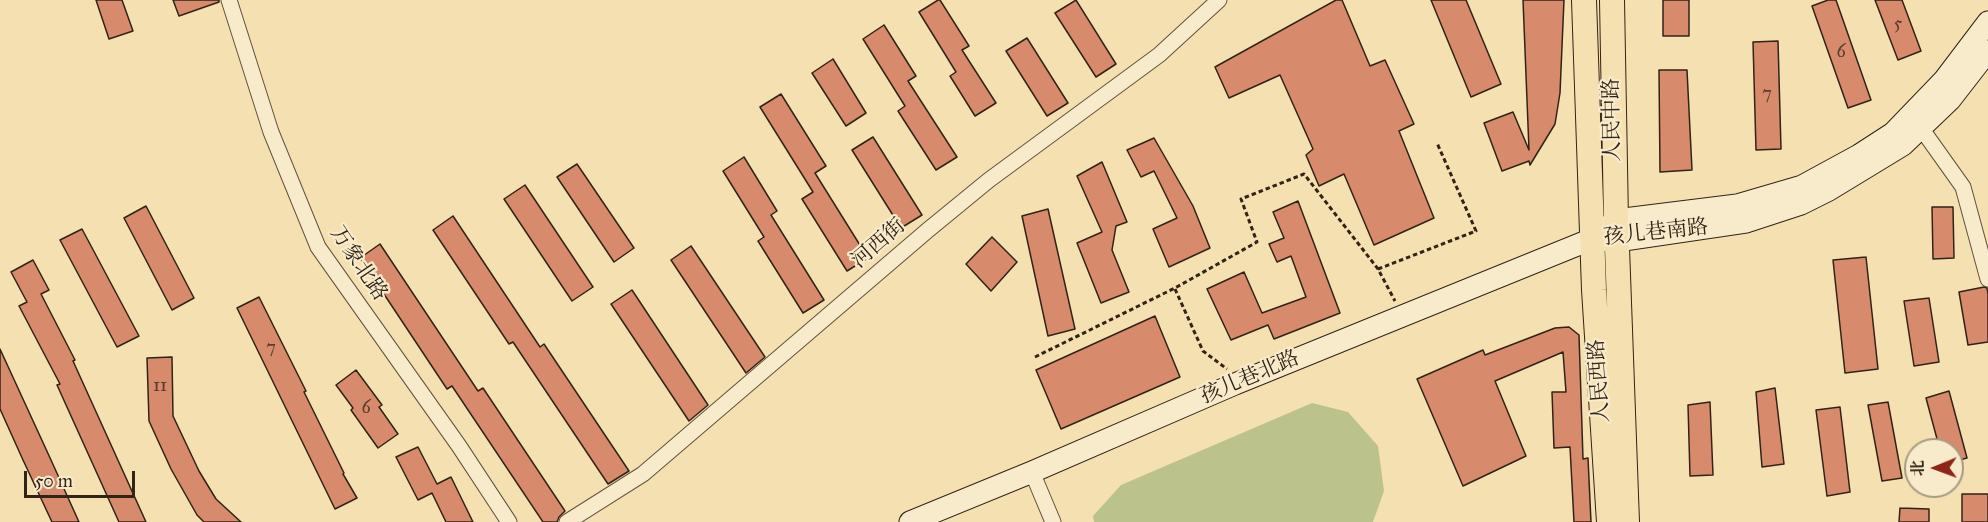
<!DOCTYPE html>
<meta charset="utf-8">
<style>
body{margin:0}
#map{position:relative;width:1988px;height:522px;overflow:hidden;background:#f5e0b1;font-family:"IM FELL Great Primer","Noto Serif SC",serif}
canvas{display:block}
.north{position:absolute;left:1904px;top:438px;width:60px;height:60px;box-sizing:border-box;background:#f8ebcc;border:2px solid #a89b84;border-radius:50%;rotate:269deg;font-size:16px;font-weight:700;line-height:24px;text-align:center;color:#312317}
.north::after{content:'';display:block;margin:auto;width:21px;height:27px;background:#8f2418;clip-path:polygon(50% 0,100% 100%,50% 72%,0 100%)}
.scale{position:absolute;left:24px;top:471px;width:111px;height:27px;box-sizing:border-box;border:3px solid #312317;border-top:0;padding-left:8px;font-size:18px;line-height:21px;white-space:nowrap;color:#312317;-webkit-text-stroke:4px #f8ebcc;paint-order:stroke}
</style>
<div id="map">
<canvas width="1988" height="522"></canvas>
<div class="north">北</div>
<div class="scale">50 m</div>
</div>
<script>
const ctx = document.querySelector('canvas').getContext('2d');
ctx.lineJoin = 'round';
function fillPath(path, color) { ctx.fillStyle = color; ctx.fill(path, 'evenodd'); }
const shape = rows => new Path2D(rows.map(r => 'M' + r).join(''));
function trace(path, color, width, dash) { ctx.strokeStyle = color; ctx.lineWidth = width; ctx.lineCap = dash ? 'butt' : 'round'; ctx.setLineDash(dash || []); ctx.stroke(path); }
function label(font, color, halo, rows, align = 'center') {
  ctx.font = font + ' "IM FELL Great Primer","Noto Serif SC",serif'; ctx.lineWidth = 4.5; ctx.setLineDash([]); ctx.textBaseline = 'middle'; ctx.strokeStyle = halo; ctx.fillStyle = color; for (const [text, x, y, turn = 0] of rows) {
    ctx.save(); ctx.translate(x, y); ctx.rotate((+turn || 0) * Math.PI / 180); ctx.textAlign = isNaN(turn) ? turn : align; if (halo) ctx.strokeText(text, 0, 0); ctx.fillText(text, 0, 0); ctx.restore();
  }
}
fillPath(shape([
 [1312,403,1348,412,1378,446,1384,491,1373,522,1094,522,1093,516,1121,485]
]), '#bcc28b');
const building = shape([
 [96,0,122,0,133,31,109,39,96,0],
 [173,0,219,0,219,2,179,16,173,0],
 [938,0,940,0,969,46,962,50,996,103,975,116,950,76,956,72,919,12,938,0],
 [1076,0,1116,64,1096,77,1055,13,1076,0],
 [1336,0,1342,0,1370,66,1385,60,1414,124,1399,131,1434,218,1374,245,1344,174,1319,186,1306,155,1313,149,1280,75,1229,98,1215,67,1336,0],
 [1431,0,1466,0,1501,84,1471,97,1431,0],
 [1523,0,1564,0,1560,93,1555,124,1530,165,1529,161,1502,171,1484,123,1513,112,1529,150,1523,0],
 [1663,0,1689,0,1689,36,1663,36,1663,0],
 [1828,0,1836,0,1871,100,1848,108,1812,6,1828,0],
 [1875,0,1902,0,1921,51,1898,60,1875,0],
 [884,25,916,76,908,81,957,157,936,170,898,111,905,106,863,39,884,25],
 [1027,38,1068,103,1047,116,1006,51,1027,38],
 [1778,41,1781,149,1756,150,1753,42,1778,41],
 [833,59,866,113,846,126,812,73,833,59],
 [1659,70,1687,70,1692,170,1660,172,1659,70],
 [781,94,826,166,815,173,868,258,847,271,802,199,813,192,760,107,781,94],
 [873,137,922,215,901,228,852,150,873,137],
 [1154,138,1193,206,1210,248,1169,267,1153,229,1177,218,1154,171,1141,177,1127,150,1154,138],
 [744,157,777,211,771,215,824,300,803,313,758,241,764,237,723,171,744,157],
 [1102,162,1127,222,1116,226,1112,250,1129,292,1101,303,1077,243,1102,232,1077,176,1102,162],
 [577,164,634,248,614,262,557,177,577,164],
 [525,185,593,287,572,301,504,199,525,185],
 [1298,201,1340,313,1274,339,1268,325,1231,340,1207,289,1244,272,1262,313,1306,297,1291,256,1277,262,1269,244,1284,238,1273,212,1298,201],
 [146,206,194,298,172,310,124,218,146,206],
 [1932,207,1953,207,1954,258,1933,259,1932,207],
 [1048,209,1075,329,1048,336,1022,216,1048,209],
 [453,216,540,347,544,344,629,471,608,484,513,342,509,344,433,230,453,216],
 [82,229,139,336,117,347,60,240,82,229],
 [992,237,1017,262,991,291,966,264,992,237],
 [380,244,478,391,483,388,565,511,559,517,557,522,543,522,452,386,447,389,360,258,380,244],
 [691,246,765,357,746,373,671,260,691,246],
 [1866,257,1878,369,1845,373,1833,260,1866,257],
 [33,260,49,290,41,294,75,360,73,361,146,522,119,522,57,385,60,384,19,306,27,302,11,272,33,260],
 [1984,287,1987,288,1988,294,1988,342,1968,345,1959,292,1984,287],
 [632,290,708,405,689,421,611,304,632,290],
 [259,297,306,391,304,392,344,473,343,474,357,498,335,509,237,308,259,297],
 [1929,298,1939,362,1914,366,1904,301,1929,298],
 [1155,316,1180,377,1061,429,1036,370,1155,316],
 [1569,327,1579,335,1583,459,1588,458,1591,522,1574,522,1570,447,1554,448,1552,392,1566,392,1563,352,1495,381,1526,456,1463,486,1417,379,1483,350,1485,355,1555,328,1569,327],
 [0,349,51,460,79,522,52,522,23,460,0,409,0,349],
 [172,357,173,416,199,471,216,499,241,522,204,522,197,515,171,469,149,421,147,358,172,357],
 [356,370,382,405,379,407,398,434,378,448,351,410,353,408,336,385,356,370],
 [1775,388,1784,464,1762,467,1756,392,1775,388],
 [1949,391,1967,458,1952,462,1952,450,1940,450,1926,398,1949,391],
 [1710,402,1713,475,1690,476,1688,405,1710,402],
 [1888,402,1902,478,1882,481,1868,405,1888,402],
 [1840,407,1850,492,1827,496,1816,410,1840,407],
 [418,447,437,484,451,477,473,522,446,522,432,493,418,500,396,457,418,447],
 [1962,494,1988,494,1988,522,1962,522,1962,494],
 [1900,508,1929,509,1929,522,1899,522,1900,508]
]);
fillPath(building, '#d78a6c');
trace(building, '#312317', 1.5);
const minor = shape([
 [229,0,271,132,318,247,459,446,509,522],
 [1921,128,1963,187,1988,279],
 [1032,472,1053,522],
 [567,522,643,474,928,230,989,180,1159,55,1219,0]
]);
const secondary = shape([
 [1601,240,1617,241,1746,222,1801,204,1829,190,1903,145,1950,100,1988,51],
 [910,522,1032,472,1235,384,1592,239,1616,220,1737,205,1802,186,1859,155,1893,133,1944,80,1988,22]
]);
const primary = shape([
 [1584,0,1594,290,1609,522],
 [1612,0,1616,220,1627,522]
]);
trace(minor, '#62523e', 17);
trace(secondary, '#312317', 23);
trace(primary, '#312317', 26);
trace(shape([
 [1378,269,1476,231,1437,143],
 [1175,289,1203,351,1227,369],
 [1035,357,1175,288,1257,242,1241,199,1304,174,1378,269,1395,301]
]), '#312317', 3, [4.5, 3]);
trace(minor, '#f8ebcc', 15);
trace(secondary, '#f8ebcc', 21);
trace(primary, '#f5e0b1', 24);
label('18px', '#5a3d2c', null, [
 ["5",1898,25],
 ["6",1841,53],
 ["7",1767,95],
 ["7",271,349],
 ["11",160,387],
 ["6",366,409]
]);
label('21px', '#312317', '#f8ebcc', [
 ["人民中路",1613,120,-91],
 ["孩儿巷南路",1656,233,-6],
 ["河西街",879,244,-41],
 ["万象北路",358,264,56],
 ["孩儿巷北路",1250,378,-23],
 ["人民西路",1600,381,-94]
]);
</script>
